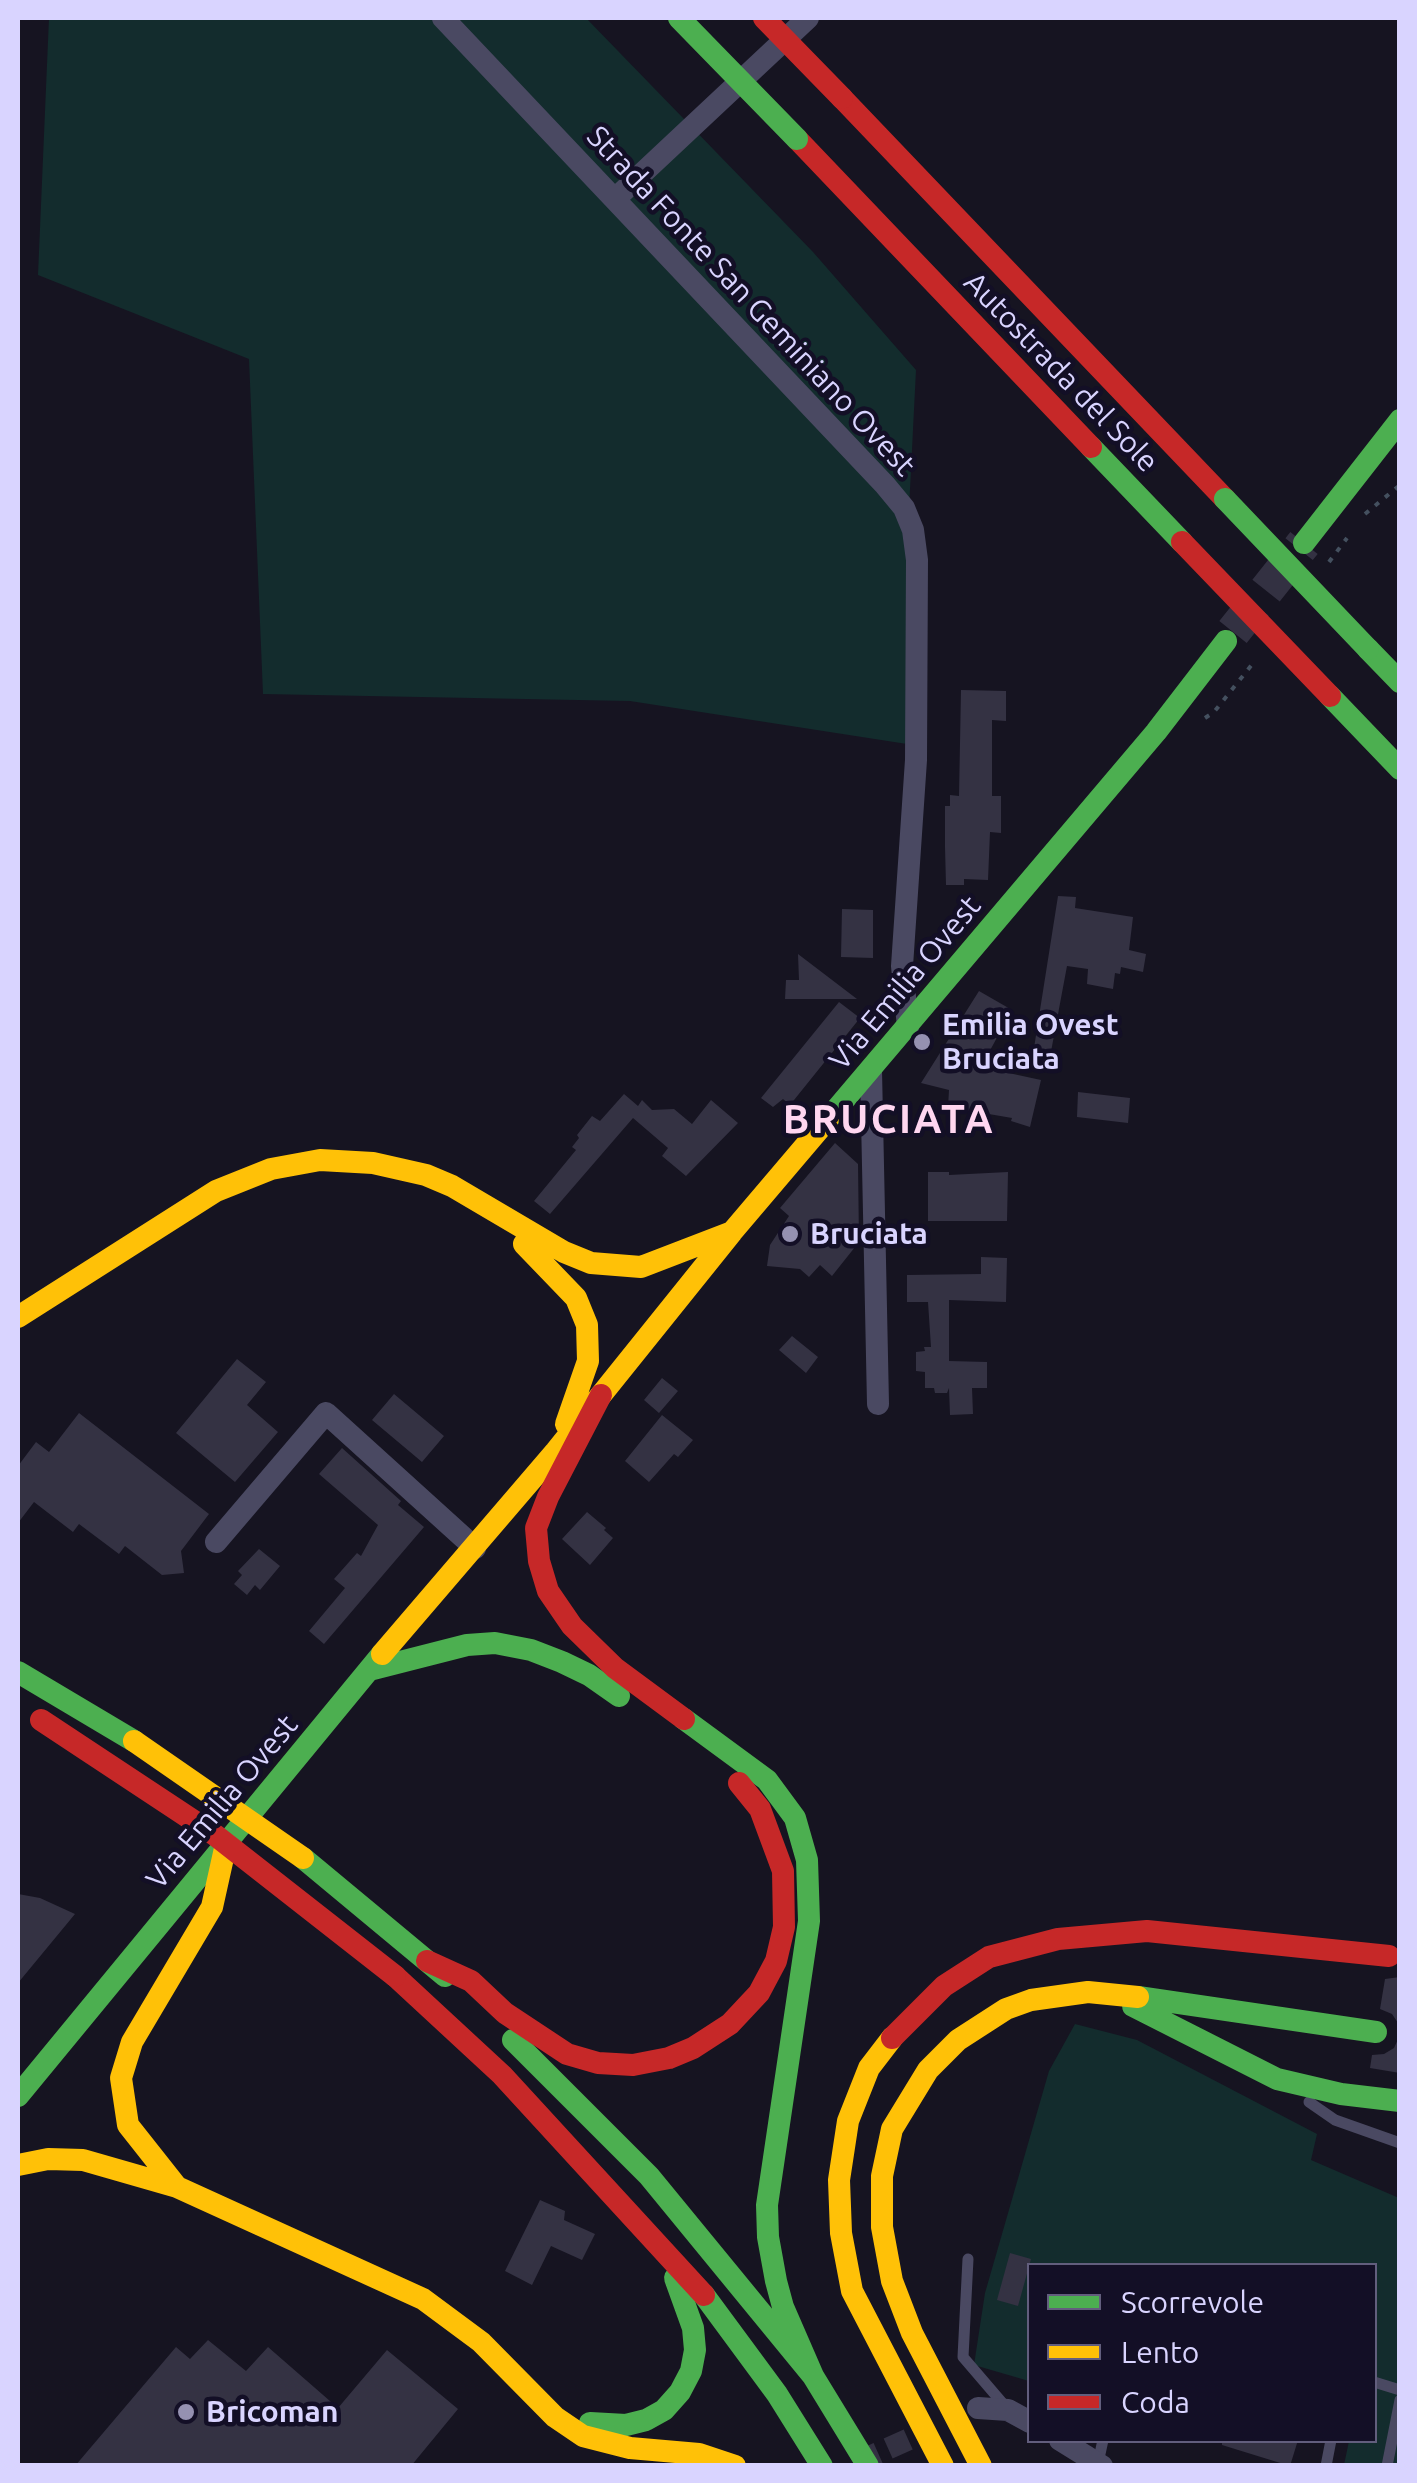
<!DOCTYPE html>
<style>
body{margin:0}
#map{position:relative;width:1417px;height:2483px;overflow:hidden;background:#161421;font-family:Ubuntu,sans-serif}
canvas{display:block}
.frame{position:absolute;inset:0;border:20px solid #d9d4ff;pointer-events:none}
.legend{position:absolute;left:1027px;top:2263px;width:350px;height:180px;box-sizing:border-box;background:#130f26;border:2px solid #625e7d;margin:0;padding:12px 18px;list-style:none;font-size:30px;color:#d9d4ff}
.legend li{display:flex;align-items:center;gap:20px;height:50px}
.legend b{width:50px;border:2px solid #625e7d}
</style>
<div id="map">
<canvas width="1417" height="2483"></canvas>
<div class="frame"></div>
<ul class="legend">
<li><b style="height:12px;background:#4caf50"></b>Scorrevole</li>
<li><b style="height:12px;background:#ffc107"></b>Lento</li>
<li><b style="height:12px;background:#c62828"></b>Coda</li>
</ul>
</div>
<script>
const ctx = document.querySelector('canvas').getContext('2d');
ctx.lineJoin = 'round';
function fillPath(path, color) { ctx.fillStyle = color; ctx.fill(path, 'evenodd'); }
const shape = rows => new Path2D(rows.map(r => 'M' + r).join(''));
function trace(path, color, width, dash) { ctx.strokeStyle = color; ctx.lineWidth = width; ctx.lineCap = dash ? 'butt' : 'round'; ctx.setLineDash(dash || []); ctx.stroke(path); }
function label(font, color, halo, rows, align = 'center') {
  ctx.font = font + ' Ubuntu,sans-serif'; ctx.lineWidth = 9; ctx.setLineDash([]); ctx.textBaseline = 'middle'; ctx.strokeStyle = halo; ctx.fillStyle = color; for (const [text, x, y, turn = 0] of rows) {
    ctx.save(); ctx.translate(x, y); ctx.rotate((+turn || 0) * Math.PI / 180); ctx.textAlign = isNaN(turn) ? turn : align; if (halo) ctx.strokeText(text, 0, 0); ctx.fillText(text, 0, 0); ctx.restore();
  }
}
fillPath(shape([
 [49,18,586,18,813,252,916,370,909,509,907,744,630,701,263,694,249,359,38,275],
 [1075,2024,1137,2040,1317,2134,1311,2160,1399,2198,1399,2465,1344,2465,1349,2441,1374,2440,1374,2266,1030,2266,1029,2381,974,2365,985,2293,1049,2071]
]), '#132c2d');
fillPath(shape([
 [961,690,1006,691,1006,721,992,720,992,796,1001,796,1001,833,990,832,988,880,964,879,964,885,946,885,945,847,945,806,950,806,950,795,959,796],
 [1058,896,1076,897,1075,908,1133,917,1129,950,1146,954,1143,972,1121,967,1120,974,1115,973,1113,989,1087,984,1088,969,1067,966,1050,1057,1034,1048],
 [842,909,873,910,873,958,841,957],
 [798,954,857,999,785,999,786,980,799,980],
 [979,991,1012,1010,981,1067,1041,1080,1030,1127,1011,1121,1012,1118,948,1107,949,1090,921,1083],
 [839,1002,860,1018,790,1105,783,1099,773,1107,761,1098],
 [1078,1092,1130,1098,1128,1123,1077,1117],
 [624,1094,638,1106,642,1100,652,1110,674,1109,692,1124,711,1100,738,1123,686,1176,662,1156,668,1148,633,1118,550,1214,534,1201,576,1150,572,1147,579,1138,577,1135,592,1116,600,1121],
 [835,1143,858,1164,859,1242,832,1276,820,1265,809,1277,800,1269,767,1266,770,1245,789,1216,780,1208],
 [928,1172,949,1172,949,1175,1008,1172,1007,1221,928,1221],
 [981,1257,1007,1258,1006,1302,949,1300,949,1361,987,1362,987,1388,972,1388,973,1414,950,1415,949,1388,947,1393,935,1393,934,1388,925,1388,925,1372,916,1371,916,1352,925,1351,924,1347,931,1347,928,1302,907,1302,907,1275,981,1274],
 [792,1336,818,1357,806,1373,779,1350],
 [237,1359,266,1382,247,1405,278,1432,235,1482,176,1433],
 [662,1378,678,1391,659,1413,644,1400],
 [394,1394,444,1436,422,1462,372,1420],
 [79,1413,209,1514,181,1551,184,1573,162,1575,125,1546,119,1554,79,1524,73,1532,34,1502,18,1523,18,1466,36,1442,49,1452],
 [662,1415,693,1440,678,1457,674,1454,649,1482,625,1461],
 [342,1448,401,1501,398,1505,424,1527,324,1644,309,1631,345,1588,334,1579,357,1553,361,1556,378,1525,319,1474],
 [587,1512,606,1528,604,1530,613,1538,590,1565,562,1539],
 [259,1549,280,1566,260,1590,255,1585,247,1595,234,1584,242,1575,238,1571],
 [18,1894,40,1898,75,1914,18,1983],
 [1400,1977,1400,2035,1398,2023,1392,2014,1380,2009,1385,1979],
 [1400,2035,1400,2073,1370,2068,1372,2055,1384,2054,1394,2048],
 [540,2200,565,2211,564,2220,595,2234,582,2260,551,2246,532,2285,505,2271],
 [1010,2253,1031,2259,1018,2306,997,2300],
 [208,2340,246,2371,268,2347,338,2408,387,2350,458,2409,411,2466,75,2466,176,2347,190,2359],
 [1222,2440,1298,2440,1290,2466,1222,2445]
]), '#343243');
trace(shape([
 [858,2462,934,2428]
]), '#333142', 22, [22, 11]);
trace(shape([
 [1233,632,1304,543]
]), '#333142', 35, [35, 18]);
trace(shape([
 [1365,514,1400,485],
 [1329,562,1347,538],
 [1205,718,1214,712,1254,662]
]), '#44505f', 4, [5, 8]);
trace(shape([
 [1309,2102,1335,2120,1400,2143],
 [968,2259,963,2357,1005,2406],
 [1374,2382,1400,2390],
 [1098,2463,1103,2440],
 [1326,2466,1331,2440],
 [1387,2466,1400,2400]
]), '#4a4962', 11);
trace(shape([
 [443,18,885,485,904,508,913,530,917,560,916,760,902,966,908,1027],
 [616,198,808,18],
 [871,1070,878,1404],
 [216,1542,326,1413,475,1548],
 [978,2408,1008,2410,1030,2422],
 [1060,2440,1102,2466]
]), '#4a4962', 22);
trace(shape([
 [1091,447,1182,542],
 [1304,543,1400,420],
 [1368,649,1400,682],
 [1330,696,1400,769],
 [828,1119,1156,732,1226,641],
 [369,1670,467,1645,495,1643,531,1650,562,1662,589,1675,619,1696],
 [18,1672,134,1741],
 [684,1719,767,1780,795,1818,807,1860,809,1921,767,2205,768,2237,776,2281,783,2307,813,2376],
 [303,1858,445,1976],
 [1138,1997,1376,2032],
 [1133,2006,1277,2079,1341,2094,1400,2101],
 [513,2040,649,2176,813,2376,868,2466],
 [18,2096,382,1654],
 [704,2295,777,2394,822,2466],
 [590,2423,626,2425,646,2420,664,2410,680,2392,691,2371,695,2350,693,2328,675,2278]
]), '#4caf50', 22);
trace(shape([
 [524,1244,576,1298,587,1325,588,1361,566,1424],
 [18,1317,216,1191,271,1169,320,1160,373,1163,426,1175,452,1186,564,1252,591,1263,641,1267,732,1232],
 [382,1654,556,1451,732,1232,828,1119],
 [892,2038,869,2068,848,2121,839,2180,841,2233,852,2291,943,2466],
 [18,2165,48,2159,83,2160,177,2187,423,2299,481,2342,555,2417,583,2436,630,2448,699,2454,735,2466],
 [177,2187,128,2125,121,2078,132,2042,212,1907,226,1844],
 [981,2466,912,2333,892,2281,882,2227,882,2176,892,2129,928,2070,958,2040,1006,2009,1031,2000,1088,1992,1138,1997]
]), '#ffc107', 22);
trace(shape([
 [842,98,1225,499],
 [797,139,1091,447],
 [601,1395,548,1497,536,1528,539,1561,548,1591,572,1626,615,1668,684,1719],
 [427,1961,471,1981,505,2013,567,2054,598,2063,633,2065,669,2058,693,2048,730,2024,759,1993,776,1961,784,1927,783,1871,760,1809,739,1783],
 [395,1976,502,2075,704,2295],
 [892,2038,944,1986,989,1957,1058,1939,1147,1931,1389,1956]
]), '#c62828', 22);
trace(shape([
 [679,18,797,139],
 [1225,499,1368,649]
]), '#4caf50', 22);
trace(shape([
 [134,1741,303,1858]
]), '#ffc107', 22);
trace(shape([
 [764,18,842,98],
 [1182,542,1330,696],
 [41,1720,215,1835,395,1976]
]), '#c62828', 22);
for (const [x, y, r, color] of [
 [922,1042,10,"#9591b1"],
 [790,1234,10,"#9591b1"],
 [186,2412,10,"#9591b1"]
]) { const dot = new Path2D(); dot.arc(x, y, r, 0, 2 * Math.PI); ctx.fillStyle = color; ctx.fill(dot); trace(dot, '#130f26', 4); }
label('30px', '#d9d4ff', '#130f26', [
 ["Strada Fonte San Geminiano Ovest",751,301,47],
 ["Autostrada del Sole",1061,372,46],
 ["Via Emilia Ovest",905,983,-50],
 ["Via Emilia Ovest",222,1802,-50]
]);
label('bold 30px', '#d9d4ff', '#130f26', [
 ["Emilia Ovest",942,1025],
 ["Bruciata",942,1059],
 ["Bruciata",810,1234],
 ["Bricoman",206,2412]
], 'left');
ctx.letterSpacing = '2.5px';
label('bold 40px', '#ffd6f0', '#130f26', [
 ["BRUCIATA",889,1120]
]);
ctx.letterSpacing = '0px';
</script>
